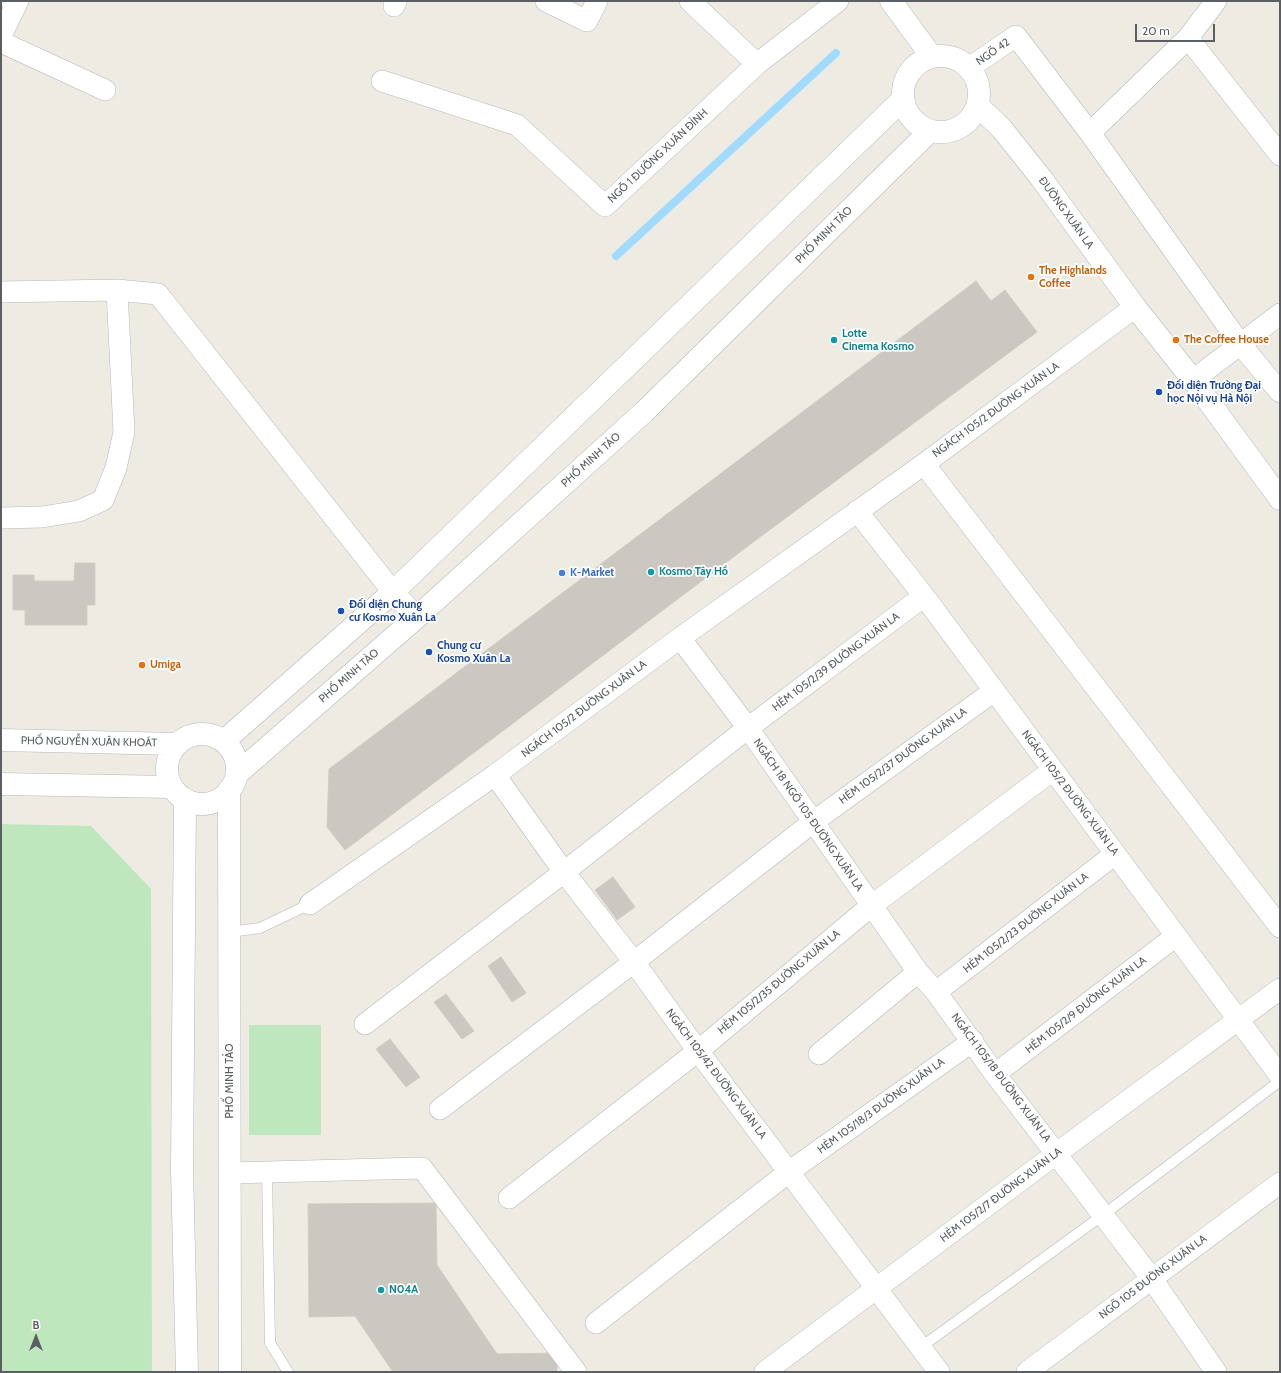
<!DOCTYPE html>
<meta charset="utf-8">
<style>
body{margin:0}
#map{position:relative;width:1281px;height:1373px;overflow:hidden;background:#eeebe2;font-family:Cabin,sans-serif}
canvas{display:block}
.frame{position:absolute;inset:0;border:2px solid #5a5f63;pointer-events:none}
.north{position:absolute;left:16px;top:1317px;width:40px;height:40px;-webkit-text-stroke:3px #fff;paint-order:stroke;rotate:0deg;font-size:11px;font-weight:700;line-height:16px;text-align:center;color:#5a5f63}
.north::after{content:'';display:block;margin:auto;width:14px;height:18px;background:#5a5f63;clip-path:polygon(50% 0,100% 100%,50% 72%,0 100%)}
.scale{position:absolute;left:1135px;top:24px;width:80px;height:18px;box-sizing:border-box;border:2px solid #5a5f63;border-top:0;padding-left:5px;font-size:12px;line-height:14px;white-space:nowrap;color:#5a5f63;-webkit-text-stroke:3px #fff;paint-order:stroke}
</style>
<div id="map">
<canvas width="1281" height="1373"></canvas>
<div class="frame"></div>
<div class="north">B</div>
<div class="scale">20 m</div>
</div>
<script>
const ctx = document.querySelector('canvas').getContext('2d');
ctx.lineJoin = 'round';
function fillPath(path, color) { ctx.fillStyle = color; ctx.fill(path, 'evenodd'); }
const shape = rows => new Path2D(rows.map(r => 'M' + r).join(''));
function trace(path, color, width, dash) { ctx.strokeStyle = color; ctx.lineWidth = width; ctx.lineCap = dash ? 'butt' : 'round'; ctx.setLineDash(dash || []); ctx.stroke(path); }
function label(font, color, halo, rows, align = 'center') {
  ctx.font = font + ' Cabin,sans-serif'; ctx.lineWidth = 3.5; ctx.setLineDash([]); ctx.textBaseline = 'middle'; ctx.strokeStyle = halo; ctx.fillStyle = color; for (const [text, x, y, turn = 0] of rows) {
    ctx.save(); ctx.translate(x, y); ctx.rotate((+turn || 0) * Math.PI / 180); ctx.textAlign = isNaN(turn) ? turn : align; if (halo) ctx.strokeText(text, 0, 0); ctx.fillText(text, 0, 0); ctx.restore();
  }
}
fillPath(shape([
 [1,824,91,826,151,889,152,1372,1,1372],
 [249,1025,321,1025,321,1135,249,1135]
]), '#bfe7bd');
trace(shape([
 [616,256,836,53]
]), '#a1daff', 8);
const building = shape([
 [976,281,991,301,1005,290,1037,332,756,540,345,850,327,827,329,769,976,281],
 [75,563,95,563,95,605,87,605,87,625,25,625,25,610,13,610,13,575,34,575,34,581,74,581,75,563],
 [613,877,635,907,617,920,595,890,613,877],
 [501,957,526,993,512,1002,488,966,501,957],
 [446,994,474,1031,462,1039,434,1002,446,994],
 [390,1039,420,1077,406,1087,376,1049,390,1039],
 [436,1203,437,1265,497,1354,557,1353,557,1372,393,1372,355,1316,309,1317,308,1204,436,1203]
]);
fillPath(building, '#cbc7c1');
trace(building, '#d3ccc0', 1);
const lane = shape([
 [2,1,15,7],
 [230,932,260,928,310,904],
 [267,1172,270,1343,288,1372],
 [921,1347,1103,1215,1280,1081]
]);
const street = shape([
 [546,1,587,21,597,1],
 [690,1,757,64],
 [394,6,396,1],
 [1,36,18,1],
 [1188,38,1280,155],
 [1,42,105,90],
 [969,68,1016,36,1090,133,1241,345,1280,392],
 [382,81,517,125,605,206,757,64,838,1],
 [1090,133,1188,38,1216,1],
 [1,292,117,290,158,294,393,592,417,617],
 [1193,380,1280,314],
 [924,464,1280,927],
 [857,511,924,596,1280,1076],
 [1,518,42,517,79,511,103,500,116,468,124,432,117,290],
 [680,638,748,728,918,972,936,992,995,1074,1152,1279,1216,1372],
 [495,775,564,872,634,962,698,1051,939,1372],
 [310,904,495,775,680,638,924,464,1135,307],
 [936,992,1115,854],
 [365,1024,564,872,748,728,924,596],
 [819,1054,918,972],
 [995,1074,1176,936],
 [440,1109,634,962,813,822,994,691],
 [230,1173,422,1168,576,1372],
 [509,1198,698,1051,871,906,1053,770],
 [596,1323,790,1171,973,1041],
 [765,1372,1057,1153,1280,989],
 [1027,1372,1280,1183]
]);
const secondary = shape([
 [891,1,932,57],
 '903 94a38 38 0 1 1 76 0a38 38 0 1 1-76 0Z',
 [977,105,1002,129,1041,178,1135,307,1193,380,1280,499],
 '167 769a35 35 0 1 1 70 0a35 35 0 1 1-70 0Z',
 [1,740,178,744],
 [224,741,393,592,903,99],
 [237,774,417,617,644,412,930,131],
 [1,784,172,787],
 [229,790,230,1372],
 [185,799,182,1170,187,1372]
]);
trace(lane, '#b5b8bd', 11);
trace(street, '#b5b8bd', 22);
trace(secondary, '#b4b8bd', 23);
trace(lane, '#fff', 10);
trace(street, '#fff', 21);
trace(secondary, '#fff', 22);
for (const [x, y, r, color] of [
 [1031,277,4,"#e8710a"],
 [834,340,4,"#0f9aa8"],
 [1176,340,4,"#e8710a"],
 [1159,392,4,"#1a4fb4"],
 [651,572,4,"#0f9aa8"],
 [562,573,4,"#3f7fe0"],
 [341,611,4,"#1a4fb4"],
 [429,652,4,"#1a4fb4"],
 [142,665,4,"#e8710a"],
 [381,1290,4,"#0f9aa8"]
]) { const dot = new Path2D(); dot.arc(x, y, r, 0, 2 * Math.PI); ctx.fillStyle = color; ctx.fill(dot); trace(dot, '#fff', 1.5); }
label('11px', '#5a5f63', '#fff', [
 ["NGÕ 42",993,52,-35],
 ["NGÕ 1 ĐƯỜNG XUÂN ĐỈNH",658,156,-43],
 ["ĐƯỜNG XUÂN LA",1066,213,54],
 ["PHỐ MINH TẢO",824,235,-45],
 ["NGÁCH 105/2 ĐƯỜNG XUÂN LA",996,410,-36],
 ["PHỐ MINH TẢO",591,460,-42],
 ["HẺM 105/2/39 ĐƯỜNG XUÂN LA",836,662,-37],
 ["PHỐ MINH TẢO",349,676,-41],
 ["NGÁCH 105/2 ĐƯỜNG XUÂN LA",584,709,-37],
 ["PHỐ NGUYỄN XUÂN KHOÁT",89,742,1],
 ["HẺM 105/2/37 ĐƯỜNG XUÂN LA",903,756,-36],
 ["NGÁCH 105/2 ĐƯỜNG XUÂN LA",1070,793,53],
 ["NGÁCH 18 NGÕ 105 ĐƯỜNG XUÂN LA",808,815,55],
 ["HẺM 105/2/23 ĐƯỜNG XUÂN LA",1026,923,-38],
 ["HẺM 105/2/35 ĐƯỜNG XUÂN LA",779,982,-40],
 ["HẺM 105/2/9 ĐƯỜNG XUÂN LA",1086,1005,-38],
 ["NGÁCH 105/42 ĐƯỜNG XUÂN LA",716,1074,53],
 ["NGÁCH 105/18 ĐƯỜNG XUÂN LA",1001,1078,53],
 ["PHỐ MINH TẢO",230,1081,-90],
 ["HẺM 105/18/3 ĐƯỜNG XUÂN LA",881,1106,-36],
 ["HẺM 105/2/7 ĐƯỜNG XUÂN LA",1001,1195,-37],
 ["NGÕ 105 ĐƯỜNG XUÂN LA",1153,1277,-37]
]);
label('bold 11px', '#c56008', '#fff', [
 ["The Highlands",1039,271],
 ["Coffee",1039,284],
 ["The Coffee House",1184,340],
 ["Umiga",150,665]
], 'left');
label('bold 11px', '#0d838f', '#fff', [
 ["Lotte",842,334],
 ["Cinema Kosmo",842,347],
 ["Kosmo Tây Hồ",659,572],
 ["N04A",389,1290]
], 'left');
label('bold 11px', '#164399', '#fff', [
 ["Đối diện Trường Đại",1167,386],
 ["học Nội vụ Hà Nội",1167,399],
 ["Đối diện Chung",349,605],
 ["cư Kosmo Xuân La",349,618],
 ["Chung cư",437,646],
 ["Kosmo Xuân La",437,659]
], 'left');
label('bold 11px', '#366cbe', '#fff', [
 ["K-Market",570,573]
], 'left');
</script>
